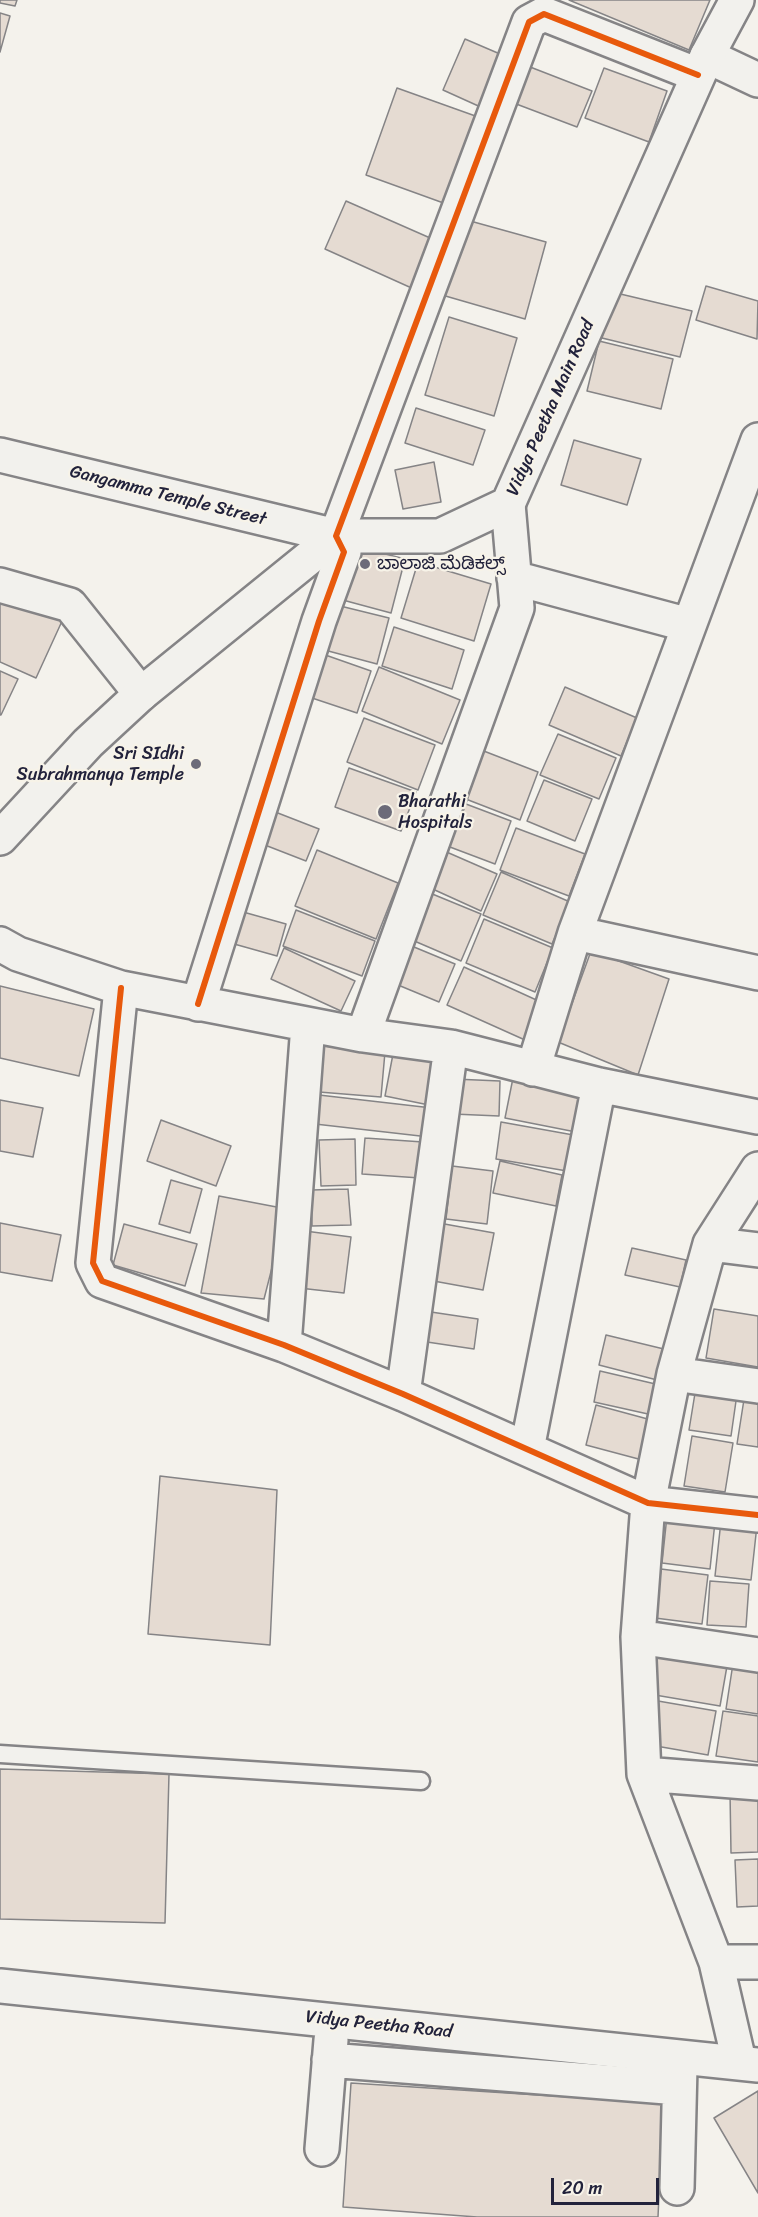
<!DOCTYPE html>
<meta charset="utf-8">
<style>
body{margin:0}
#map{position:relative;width:758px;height:2217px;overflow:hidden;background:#f4f2ec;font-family:Sriracha,sans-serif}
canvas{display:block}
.scale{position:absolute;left:551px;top:2178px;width:108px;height:27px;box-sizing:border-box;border:3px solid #22223b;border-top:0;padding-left:8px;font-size:18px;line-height:21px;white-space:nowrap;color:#22223b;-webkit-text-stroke:4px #f7f3e8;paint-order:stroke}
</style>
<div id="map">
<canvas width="758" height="2217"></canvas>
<div class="scale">20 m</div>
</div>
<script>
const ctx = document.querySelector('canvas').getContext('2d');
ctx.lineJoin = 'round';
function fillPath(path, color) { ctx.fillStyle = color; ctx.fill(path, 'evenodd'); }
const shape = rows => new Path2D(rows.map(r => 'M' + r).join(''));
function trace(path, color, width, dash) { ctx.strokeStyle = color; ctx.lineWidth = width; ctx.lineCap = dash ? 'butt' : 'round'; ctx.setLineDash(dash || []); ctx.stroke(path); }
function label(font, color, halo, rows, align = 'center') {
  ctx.font = font + ' Sriracha,"Noto Sans Kannada",sans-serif'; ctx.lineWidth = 4.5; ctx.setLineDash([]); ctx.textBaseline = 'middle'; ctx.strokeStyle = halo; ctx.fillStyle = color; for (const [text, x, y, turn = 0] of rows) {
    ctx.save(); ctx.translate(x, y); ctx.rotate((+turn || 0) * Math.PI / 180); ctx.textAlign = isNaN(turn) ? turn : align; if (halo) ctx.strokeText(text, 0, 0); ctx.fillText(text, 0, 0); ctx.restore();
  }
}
const building = shape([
 [0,0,17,0,15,6,0,3,0,0],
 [569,0,710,0,689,50,569,0],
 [0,13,10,16,0,52,0,13],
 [465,39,507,57,485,109,443,90,465,39],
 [525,65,592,91,577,127,511,102,525,65],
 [604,68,667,91,649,142,585,118,604,68],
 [397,88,481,118,449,205,366,175,397,88],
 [346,201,437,241,416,290,325,249,346,201],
 [463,219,546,242,525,319,442,295,463,219],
 [706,286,758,301,757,339,696,320,706,286],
 [612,292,692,311,680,357,602,338,612,292],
 [449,317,517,338,494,416,425,395,449,317],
 [599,341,673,359,661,409,587,391,599,341],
 [416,408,485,430,473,465,405,443,416,408],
 [574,440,641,459,627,505,561,485,574,440],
 [434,462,441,502,403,509,395,470,434,462],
 [354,546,405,559,391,613,339,599,354,546],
 [418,562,491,584,474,641,401,618,418,562],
 [0,591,63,619,36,678,0,662,0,591],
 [328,603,389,618,377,664,317,648,328,603],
 [394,627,464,650,452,689,382,666,394,627],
 [314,651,371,671,357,713,300,694,314,651],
 [379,667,460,700,442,744,362,711,379,667],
 [0,671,18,679,1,715,0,715,0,671],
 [565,687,637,718,621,756,549,725,565,687],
 [364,718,435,745,418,790,347,762,364,718],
 [558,734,616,758,599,799,540,775,558,734],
 [476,748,538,772,520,820,458,796,476,748],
 [349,768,416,792,401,831,335,807,349,768],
 [544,780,592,799,575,841,527,821,544,780],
 [458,801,511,821,495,864,442,844,458,801],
 [265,808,319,829,306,861,252,840,265,808],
 [516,828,585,854,569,896,500,870,516,828],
 [317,850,398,883,376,939,295,906,317,850],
 [442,850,497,874,481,911,426,886,442,850],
 [501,872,570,902,552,944,483,915,501,872],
 [425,891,481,914,461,961,405,937,425,891],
 [236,910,286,924,277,956,227,942,236,910],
 [296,910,375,941,362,976,283,946,296,910],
 [484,919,553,948,535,992,466,963,484,919],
 [402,942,455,964,439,1002,386,980,402,942],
 [284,948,355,981,341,1011,271,979,284,948],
 [591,951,669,979,638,1075,558,1042,591,951],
 [464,967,543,1003,525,1040,447,1005,464,967],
 [0,986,94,1009,79,1076,0,1058,0,986],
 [323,1046,385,1052,381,1097,319,1092,323,1046],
 [393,1054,437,1062,429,1105,385,1096,393,1054],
 [513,1078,589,1093,581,1133,505,1118,513,1078],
 [454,1079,500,1081,499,1116,453,1114,454,1079],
 [319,1095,432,1108,429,1137,315,1124,319,1095],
 [0,1100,43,1108,33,1157,0,1151,0,1100],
 [161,1120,231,1146,216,1186,147,1161,161,1120],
 [501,1122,579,1136,573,1172,496,1159,501,1122],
 [365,1138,423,1142,420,1178,362,1174,365,1138],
 [355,1139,356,1185,321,1186,319,1140,355,1139],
 [500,1161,562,1175,556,1206,493,1193,500,1161],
 [452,1166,493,1171,487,1224,446,1219,452,1166],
 [171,1180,202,1189,190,1233,159,1224,171,1180],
 [348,1189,351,1225,312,1226,311,1190,348,1189],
 [219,1196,287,1209,264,1299,201,1293,219,1196],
 [0,1223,61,1235,52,1281,0,1272,0,1223],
 [439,1223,494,1233,483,1290,428,1280,439,1223],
 [124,1224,197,1244,185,1286,113,1265,124,1224],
 [305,1231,351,1237,344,1293,299,1288,305,1231],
 [632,1248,686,1260,680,1287,625,1275,632,1248],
 [714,1309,758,1316,758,1367,706,1358,714,1309],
 [431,1312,478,1319,474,1349,427,1342,431,1312],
 [606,1335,668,1350,661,1381,599,1365,606,1335],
 [600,1371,664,1386,657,1416,594,1402,600,1371],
 [697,1381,738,1387,731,1436,689,1430,697,1381],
 [745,1393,758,1395,758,1447,737,1444,745,1393],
 [596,1405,655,1421,646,1461,586,1445,596,1405],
 [692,1436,733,1443,725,1492,684,1486,692,1436],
 [160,1476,277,1490,270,1645,148,1634,160,1476],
 [667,1516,715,1522,710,1569,662,1563,667,1516],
 [721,1521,757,1525,751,1580,715,1576,721,1521],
 [661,1569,708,1575,702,1624,655,1618,661,1569],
 [710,1581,749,1584,746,1627,707,1625,710,1581],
 [655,1654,727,1666,720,1706,649,1694,655,1654],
 [734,1657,758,1661,758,1714,726,1709,734,1657],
 [658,1701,716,1711,708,1755,650,1745,658,1701],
 [723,1711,758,1716,758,1762,716,1756,723,1711],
 [0,1769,169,1774,165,1923,0,1919,0,1769],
 [758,1791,758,1852,731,1853,730,1792,758,1791],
 [758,1859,758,1906,737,1907,735,1860,758,1859],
 [351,2083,663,2103,658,2217,477,2217,343,2207,351,2083],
 [758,2091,758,2193,714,2118,758,2091]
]);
fillPath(building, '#e5dbd2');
trace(building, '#858486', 1.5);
const service = shape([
 [0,1754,421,1781]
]);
const minor = shape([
 [707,56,758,80],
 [0,455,336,536],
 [514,578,689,625],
 [0,585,70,605,141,694],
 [575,933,758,973],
 [0,944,18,954,121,988,363,1035,451,1047,599,1085,758,1117],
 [121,988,93,1263,102,1281,284,1345,403,1394,648,1503,758,1515],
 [198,1004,319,621,344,552,336,536,529,22,544,14,698,75],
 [363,1035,517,608,508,504],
 [533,1069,575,933,758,440],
 [710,1244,758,1250],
 [284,1345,308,1025],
 [674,1374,758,1386],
 [403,1394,451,1047],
 [527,1449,599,1085],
 [638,1637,758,1655],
 [644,1774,758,1783],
 [716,1962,758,1962],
 [329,2060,679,2088],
 [739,2061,716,1962,644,1774,638,1637,648,1503,674,1374,710,1244,758,1169],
 [322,2149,331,2040],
 [677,2188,680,2067]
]);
const tertiary = shape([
 [0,838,88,743,141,694,336,536,440,536,508,504,707,56,737,0],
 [0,1986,758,2065]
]);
trace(service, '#858486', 21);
trace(minor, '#858486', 38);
trace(tertiary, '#858486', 38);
trace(service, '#f2f1ed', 16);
trace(minor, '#f2f1ed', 33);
trace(tertiary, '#f2f1ed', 33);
trace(shape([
 [121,988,93,1263,102,1281,284,1345,403,1394,648,1503,758,1515],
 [198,1004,319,621,344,552,336,536,529,22,544,14,698,75]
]), '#e8590c', 6);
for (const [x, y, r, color] of [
 [365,564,6,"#6c6b79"],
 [196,764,6,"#6c6b79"],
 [385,812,8,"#6c6b79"]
]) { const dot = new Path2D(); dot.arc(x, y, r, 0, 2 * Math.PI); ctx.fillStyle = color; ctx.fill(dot); trace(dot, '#f7f3e8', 2); }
label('18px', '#22223b', '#f7f3e8', [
 ["Vidya Peetha Main Road",551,408,-66],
 ["Gangamma Temple Street",168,496,14],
 ["Vidya Peetha Road",379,2025,6]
]);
label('18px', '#22223b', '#f7f3e8', [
 ["ಬಾಲಾಜಿ ಮೆಡಿಕಲ್ಸ್",377,564],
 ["Sri SIdhi",184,754,"right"],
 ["Subrahmanya Temple",184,775,"right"],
 ["Bharathi",398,802],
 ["Hospitals",398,823]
], 'left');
</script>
